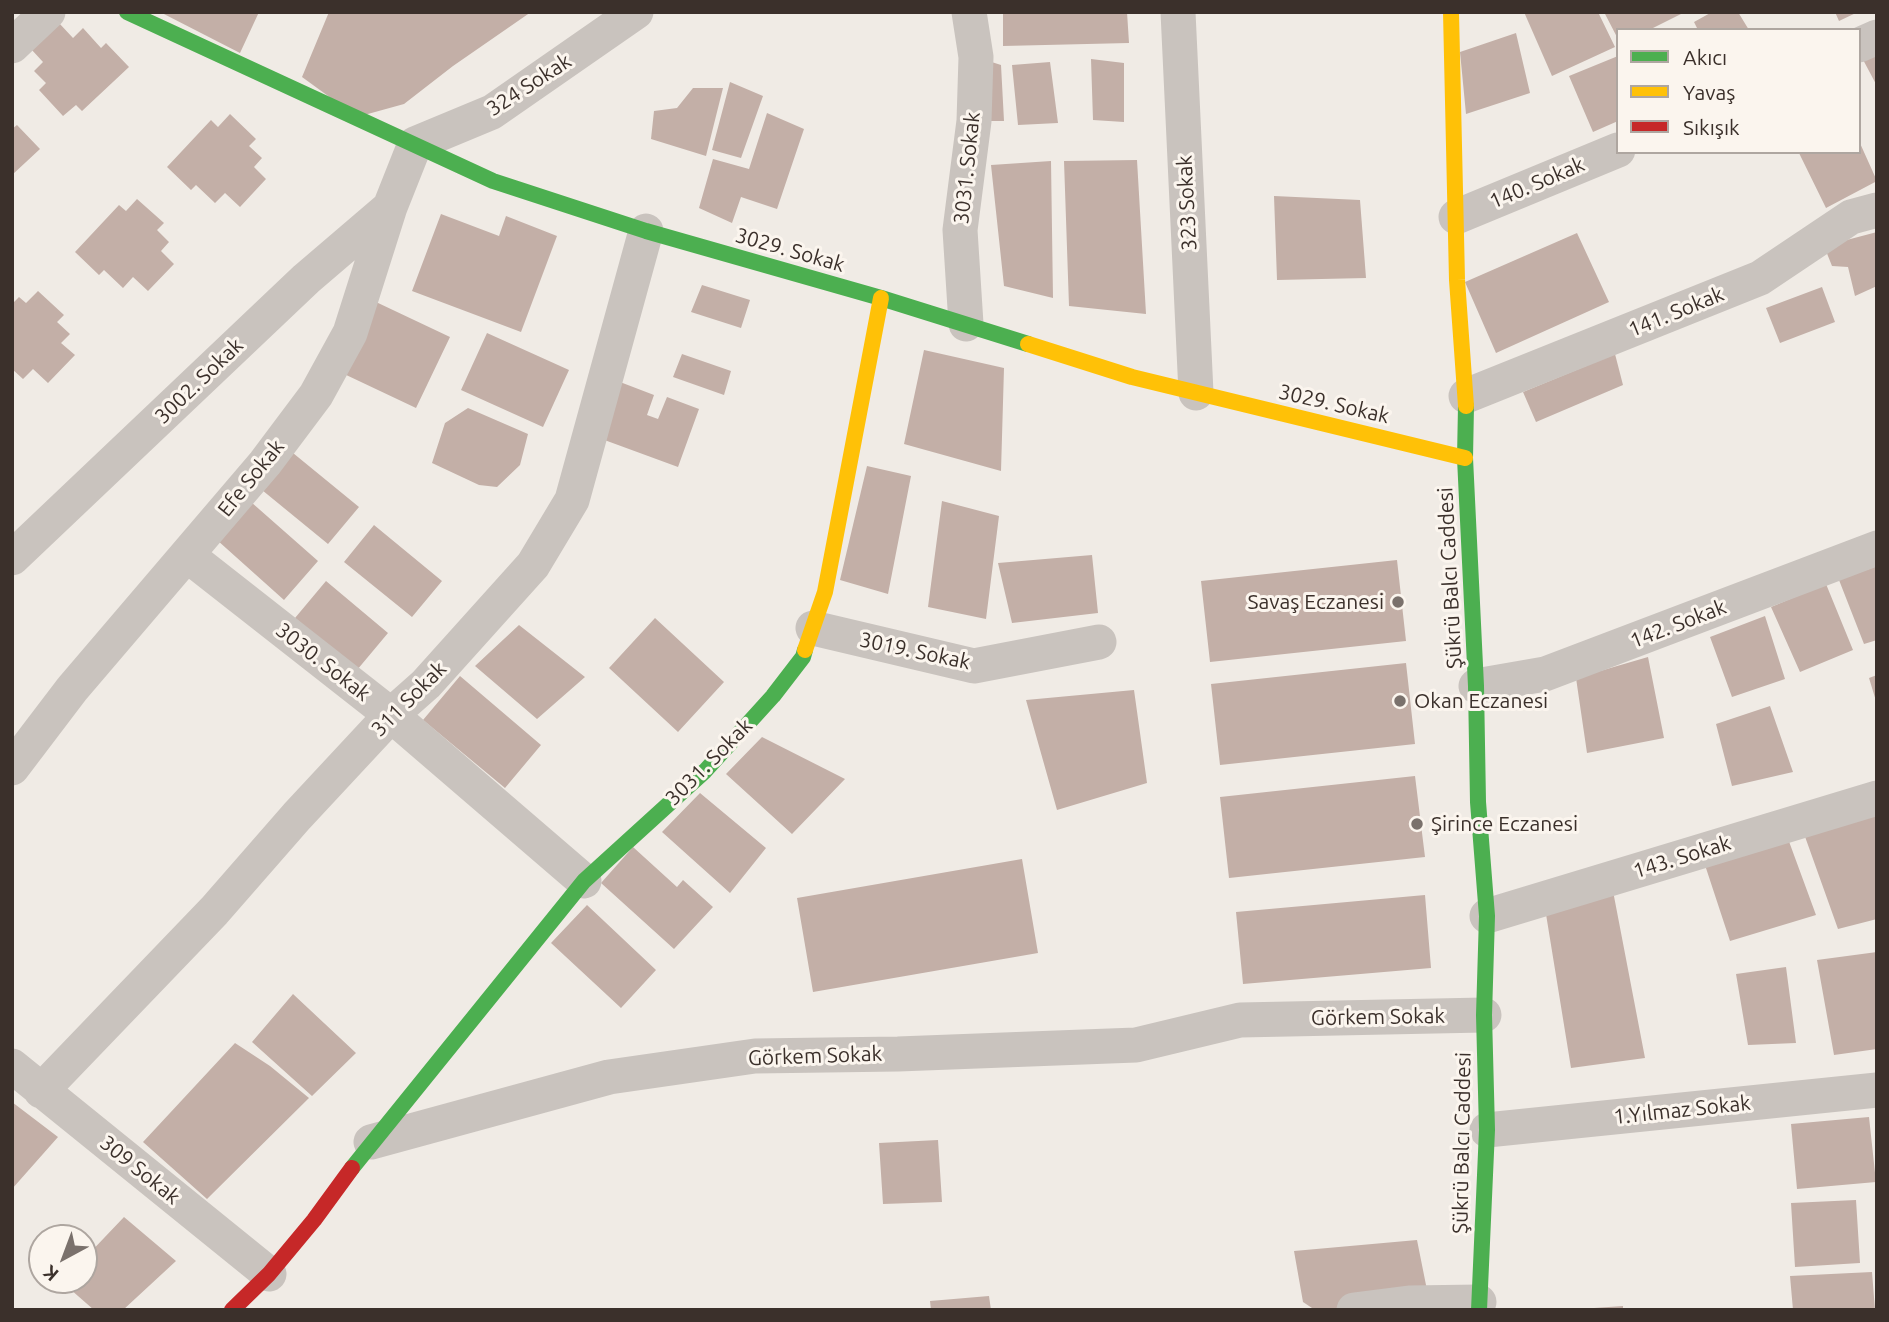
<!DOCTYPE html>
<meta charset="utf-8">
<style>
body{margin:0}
#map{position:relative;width:1889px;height:1322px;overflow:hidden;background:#f0ebe5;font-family:Ubuntu,sans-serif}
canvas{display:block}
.frame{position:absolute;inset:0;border:14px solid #3b302b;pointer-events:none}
.legend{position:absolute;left:1616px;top:28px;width:245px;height:126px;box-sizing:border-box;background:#fbf5ee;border:2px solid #aea6a0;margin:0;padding:9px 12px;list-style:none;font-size:21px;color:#3b302b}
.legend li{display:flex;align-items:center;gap:14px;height:35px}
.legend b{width:35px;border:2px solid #aea6a0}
.north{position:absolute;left:28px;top:1224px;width:70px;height:70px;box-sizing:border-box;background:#fbf5ee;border:2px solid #aea6a0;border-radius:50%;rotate:221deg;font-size:19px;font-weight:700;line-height:28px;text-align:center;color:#3b302b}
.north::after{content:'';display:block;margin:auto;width:24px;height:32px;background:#7a716c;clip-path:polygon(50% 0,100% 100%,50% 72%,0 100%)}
</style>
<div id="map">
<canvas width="1889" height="1322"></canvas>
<div class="frame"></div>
<ul class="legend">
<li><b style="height:9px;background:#4caf50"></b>Akıcı</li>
<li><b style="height:9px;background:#ffc107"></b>Yavaş</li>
<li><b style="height:9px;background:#c62828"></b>Sıkışık</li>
</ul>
<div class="north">K</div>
</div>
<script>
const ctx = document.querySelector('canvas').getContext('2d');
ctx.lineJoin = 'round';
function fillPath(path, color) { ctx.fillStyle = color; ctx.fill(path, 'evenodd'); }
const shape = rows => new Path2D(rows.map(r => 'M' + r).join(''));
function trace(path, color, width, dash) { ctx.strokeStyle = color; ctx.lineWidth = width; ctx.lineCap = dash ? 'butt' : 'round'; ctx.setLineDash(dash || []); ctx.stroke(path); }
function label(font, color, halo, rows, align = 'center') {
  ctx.font = font + ' Ubuntu,sans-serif'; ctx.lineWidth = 6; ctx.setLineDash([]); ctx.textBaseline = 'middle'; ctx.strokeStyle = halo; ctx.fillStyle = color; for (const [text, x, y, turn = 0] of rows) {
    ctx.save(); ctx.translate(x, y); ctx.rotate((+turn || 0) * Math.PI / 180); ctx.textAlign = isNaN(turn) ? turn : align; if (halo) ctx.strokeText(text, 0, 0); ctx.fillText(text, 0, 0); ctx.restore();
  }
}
fillPath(shape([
 [160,12,259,12,240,53],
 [329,12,531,12,453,66,404,104,357,117,302,77],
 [1003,12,1127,12,1129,43,1003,46],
 [1524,12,1598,12,1615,47,1552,76],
 [1604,12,1680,12,1681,14,1649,30,1618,30,1618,39],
 [1712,12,1738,12,1749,30,1698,30,1694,22],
 [1835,12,1858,12,1839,21],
 [59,23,73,38,83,28,101,48,106,43,129,67,82,111,76,105,63,116,39,90,46,83,34,71,43,62,31,49],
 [1516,33,1530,93,1466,114,1460,52],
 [1877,46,1877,86,1860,54],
 [1618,56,1618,121,1593,132,1569,76],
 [976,57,1001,65,1004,121,974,121],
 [1091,59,1124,63,1124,122,1093,120],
 [1050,62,1058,123,1018,125,1012,65],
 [730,82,763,96,741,158,712,150],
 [693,88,723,88,706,156,651,139,654,111,677,108],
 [767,113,804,129,777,209,741,197,732,223,699,208,713,159,749,169],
 [230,114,256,139,249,146,262,158,254,167,266,179,240,207,225,193,215,203,196,185,191,190,167,167,211,120,218,127],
 [17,125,40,149,12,175,12,129],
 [1859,141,1877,181,1826,208,1799,153,1859,152],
 [1137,160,1146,314,1069,306,1064,161],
 [1051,161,1053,298,1004,286,991,165],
 [1274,196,1360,200,1366,278,1277,280],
 [137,199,164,223,157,230,169,242,161,251,174,264,148,291,133,277,123,288,104,270,99,275,75,252,119,205,126,211],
 [441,214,499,236,506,216,557,236,521,332,412,291],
 [1877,232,1877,286,1855,296,1848,267,1832,266,1824,246],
 [1577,233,1609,302,1496,353,1465,282],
 [702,285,750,300,741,328,691,312],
 [1822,287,1835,322,1780,343,1766,308],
 [38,291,64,315,57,322,70,334,61,343,75,355,48,383,33,369,23,379,12,369,12,304,19,297,26,303],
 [376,302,450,337,416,408,342,373],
 [487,333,569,370,543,427,461,390],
 [924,350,1004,368,1001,471,904,444],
 [682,354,731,371,724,395,673,377],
 [1615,354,1623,385,1536,422,1523,392],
 [620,382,654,395,647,415,658,419,667,397,699,409,678,467,599,438],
 [468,408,528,434,520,465,497,487,479,485,432,463,445,423],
 [293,453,359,507,328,544,262,490],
 [867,466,911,476,888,594,840,580],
 [942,501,999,516,986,619,928,607],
 [251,502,318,561,284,600,217,540],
 [374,525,442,581,412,617,344,562],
 [1092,555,1098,613,1012,623,998,563],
 [1397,560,1406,641,1210,662,1201,581],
 [1877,566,1877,640,1864,644,1839,580],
 [326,581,388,633,357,670,295,618],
 [1826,584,1853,650,1800,672,1771,607],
 [1765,616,1785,679,1732,697,1710,637],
 [655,618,724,682,678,732,609,668],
 [519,625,585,677,537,719,475,666],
 [1648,657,1664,738,1587,753,1576,678],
 [1406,663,1415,744,1220,765,1211,684],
 [1877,675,1877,701,1876,701,1869,678],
 [460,676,541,745,505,788,423,720],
 [1134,690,1147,783,1057,810,1026,700],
 [1770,706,1793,772,1732,786,1716,724],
 [762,737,845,779,792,834,726,774],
 [1415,776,1425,857,1229,878,1220,797],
 [700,793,766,848,730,893,662,832],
 [1877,807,1877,919,1838,929,1803,831],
 [1787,836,1816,915,1730,941,1704,862],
 [633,847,677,887,683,880,713,907,674,949,601,883],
 [1022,859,1038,953,813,992,797,898],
 [1613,891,1645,1058,1571,1068,1545,908],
 [1425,895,1431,968,1243,984,1236,912],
 [587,905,656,970,621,1008,551,943],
 [1877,952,1877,1049,1834,1055,1817,960],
 [1786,967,1796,1043,1748,1045,1736,974],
 [293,994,356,1053,312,1096,252,1042],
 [235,1043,270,1066,309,1098,207,1199,143,1142],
 [12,1102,58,1137,12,1189],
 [1869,1117,1876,1182,1797,1189,1791,1124],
 [938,1140,942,1202,883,1204,879,1143],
 [1856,1200,1860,1263,1795,1267,1791,1203],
 [124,1217,176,1261,123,1310,94,1310,62,1282,64,1280,84,1280,84,1259],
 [1417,1240,1427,1290,1439,1310,1315,1310,1303,1302,1294,1251],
 [1872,1272,1875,1310,1793,1310,1790,1276],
 [989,1296,991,1310,931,1310,930,1301],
 [1623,1306,1623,1310,1594,1310,1594,1308]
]), '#c3afa7');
trace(shape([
 [1178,12,1196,393],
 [1859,45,1877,37],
 [12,46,48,12],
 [1456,217,1618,150],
 [966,324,960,230,974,121,976,57,969,12],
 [1466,396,1760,278,1851,217,1877,210],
 [187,555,391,715,584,881],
 [12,558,306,279,389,208],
 [813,628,974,666,1099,642],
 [1476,686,1545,674,1877,548],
 [12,768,72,689,265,463,316,395,350,333,390,207,415,144,492,112,636,12],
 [1487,916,1877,798],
 [12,1066,269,1274],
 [41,1091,214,911,297,816,391,715,426,684,533,565,572,500,646,231],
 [1487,1130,1877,1090],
 [371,1142,609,1077,755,1056,898,1054,1136,1045,1240,1020,1484,1015],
 [1354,1310,1409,1303,1479,1302]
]), '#c9c3be', 35);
trace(shape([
 [127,12,493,181,646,231,881,298,1028,344],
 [1466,406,1465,458,1476,686,1478,802,1487,916,1484,1015,1487,1130,1479,1310],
 [352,1168,584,881,705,771,773,696,803,657,805,650]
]), '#4caf50', 16);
trace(shape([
 [1451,12,1457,280,1466,406],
 [1028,344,1132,377,1465,458],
 [805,650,825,592,881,298]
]), '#ffc107', 16);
trace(shape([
 [232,1310,269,1274,314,1220,352,1168]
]), '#c62828', 16);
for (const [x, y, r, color] of [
 [1398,602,7,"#7a716c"],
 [1400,701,7,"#7a716c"],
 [1417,824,7,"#7a716c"]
]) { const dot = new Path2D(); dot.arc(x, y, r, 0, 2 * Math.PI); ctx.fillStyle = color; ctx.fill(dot); trace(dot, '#fbf5ee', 2.5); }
label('21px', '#3b302b', '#fbf5ee', [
 ["324 Sokak",529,85,-33],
 ["3031. Sokak",967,168,-84],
 ["140. Sokak",1537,183,-23],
 ["323 Sokak",1187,203,-93],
 ["3029. Sokak",790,250,16],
 ["141. Sokak",1676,312,-22],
 ["3002. Sokak",199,381,-44],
 ["3029. Sokak",1334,404,13],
 ["Efe Sokak",251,478,-51],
 ["Şükrü Balcı Caddesi",1450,578,-93],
 ["142. Sokak",1678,624,-21],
 ["3019. Sokak",915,651,12],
 ["3030. Sokak",323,662,38],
 ["311 Sokak",409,699,-45],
 ["3031. Sokak",709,762,-45],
 ["143. Sokak",1682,857,-17],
 ["Görkem Sokak",1378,1017,-1],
 ["Görkem Sokak",815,1056,-2],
 ["1.Yılmaz Sokak",1682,1110,-6],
 ["Şükrü Balcı Caddesi",1462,1143,-89],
 ["309 Sokak",140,1170,39]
]);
label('21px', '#3b302b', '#fbf5ee', [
 ["Savaş Eczanesi",1384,602,"right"],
 ["Okan Eczanesi",1414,701],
 ["Şirince Eczanesi",1431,824]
], 'left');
</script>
